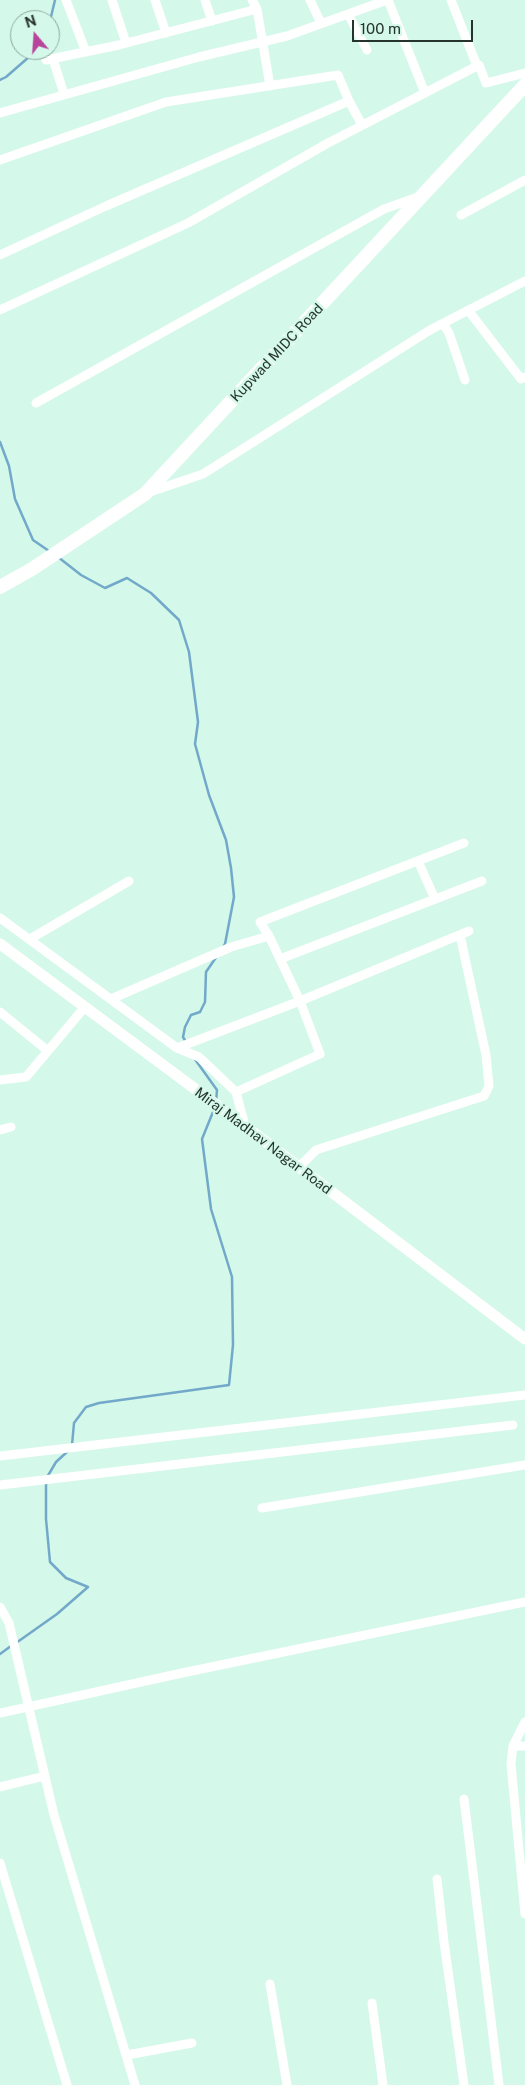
<!DOCTYPE html>
<style>
body{margin:0}
#map{position:relative;width:525px;height:2085px;overflow:hidden;background:#d4f8e9;font-family:"Public Sans",sans-serif}
canvas{display:block}
.north{position:absolute;left:10px;top:10px;width:50px;height:50px;box-sizing:border-box;background:#d4f8e9;border:1px solid #8eaa9e;border-radius:50%;rotate:342deg;font-size:14px;font-weight:700;line-height:20px;text-align:center;color:#26342e}
.north::after{content:'';display:block;margin:auto;width:18px;height:22px;background:#b9449b;clip-path:polygon(50% 0,100% 100%,50% 72%,0 100%)}
.scale{position:absolute;left:352px;top:20px;width:121px;height:22px;box-sizing:border-box;border:2px solid #26342e;border-top:0;padding-left:6px;font-size:15px;line-height:18px;white-space:nowrap;color:#26342e;-webkit-text-stroke:4px #d4f8e9;paint-order:stroke}
</style>
<div id="map">
<canvas width="525" height="2085"></canvas>
<div class="north">N</div>
<div class="scale">100 m</div>
</div>
<script>
const ctx = document.querySelector('canvas').getContext('2d');
ctx.lineJoin = 'round';
const shape = rows => new Path2D(rows.map(r => 'M' + r).join(''));
function trace(path, color, width, dash) { ctx.strokeStyle = color; ctx.lineWidth = width; ctx.lineCap = dash ? 'butt' : 'round'; ctx.setLineDash(dash || []); ctx.stroke(path); }
function label(font, color, halo, rows, align = 'center') {
  ctx.font = font + ' "Public Sans",sans-serif'; ctx.lineWidth = 5; ctx.setLineDash([]); ctx.textBaseline = 'middle'; ctx.strokeStyle = halo; ctx.fillStyle = color; for (const [text, x, y, turn = 0] of rows) {
    ctx.save(); ctx.translate(x, y); ctx.rotate((+turn || 0) * Math.PI / 180); ctx.textAlign = isNaN(turn) ? turn : align; if (halo) ctx.strokeText(text, 0, 0); ctx.fillText(text, 0, 0); ctx.restore();
  }
}
trace(shape([
 [50,21,55,0],
 [0,80,6,77,37,50],
 [0,442,9,466,15,499,33,540,49,551],
 [58,557,81,575,105,588,127,578,151,593,179,620,189,652,198,722,195,744,209,795,226,840,231,868,234,897,225,944,223,947],
 [186,1042,183,1037,185,1027,191,1015,200,1012,205,1002,206,972,217,956],
 [194,1058,217,1090,216,1102],
 [72,1445,74,1423,86,1407,99,1403,229,1385,233,1345,232,1277,211,1209,202,1139,215,1107],
 [16,1643,57,1614,88,1587,66,1578,50,1562,46,1519,46,1479,56,1462,68,1451],
 [0,1654,11,1646]
]), '#72a8c9', 2.5);
trace(shape([
 [66,0,86,52],
 [112,0,126,43],
 [155,0,166,33],
 [205,0,212,21],
 [252,0,257,9],
 [310,0,321,23],
 [388,0,425,93],
 [451,0,477,66],
 [348,14,367,50],
 [53,59,64,94],
 [46,60,119,45,257,9,270,86],
 [0,113,199,57,287,36,387,0],
 [0,160,166,102,338,75,349,101],
 [461,215,525,180],
 [0,255,106,206,349,101,362,125],
 [0,310,188,223,328,143,479,65,486,83,525,73],
 [468,310,521,379,525,377],
 [443,324,449,333,465,380],
 [36,403,384,209,418,197],
 [147,493,203,474,430,330,525,281],
 [418,861,435,899],
 [0,918,177,1048,199,1057,236,1092,245,1126],
 [30,939,129,881],
 [280,959,482,881],
 [111,999,231,947,269,936,260,922,464,843],
 [0,1012,48,1051],
 [177,1048,300,1001,469,931],
 [0,1080,26,1077,84,1008],
 [236,1092,320,1054,300,1001,269,936],
 [0,1130,11,1127],
 [299,1167,316,1150,484,1096,489,1086,486,1055,460,935],
 [0,1456,525,1395],
 [0,1485,513,1425],
 [262,1508,525,1465],
 [0,1607,9,1623,54,1815,135,2085],
 [0,1713,182,1673,525,1602],
 [525,1722,513,1746,511,1764,525,1914],
 [513,1746,525,1746],
 [0,1787,45,1776],
 [464,1799,499,2085],
 [0,1863,67,2085],
 [437,1879,444,1942,464,2085],
 [270,1984,287,2085],
 [372,2003,383,2085],
 [127,2055,192,2043]
]), '#fff', 9);
trace(shape([
 [0,944,245,1126,525,1339]
]), '#fff', 11);
trace(shape([
 [0,587,32,569,145,494,525,85]
]), '#fff', 14);
label('14px', '#26342e', '#d4f8e9', [
 ["Kupwad MIDC Road",277,353,-47],
 ["Miraj Madhav Nagar Road",263,1141,37]
]);
</script>
